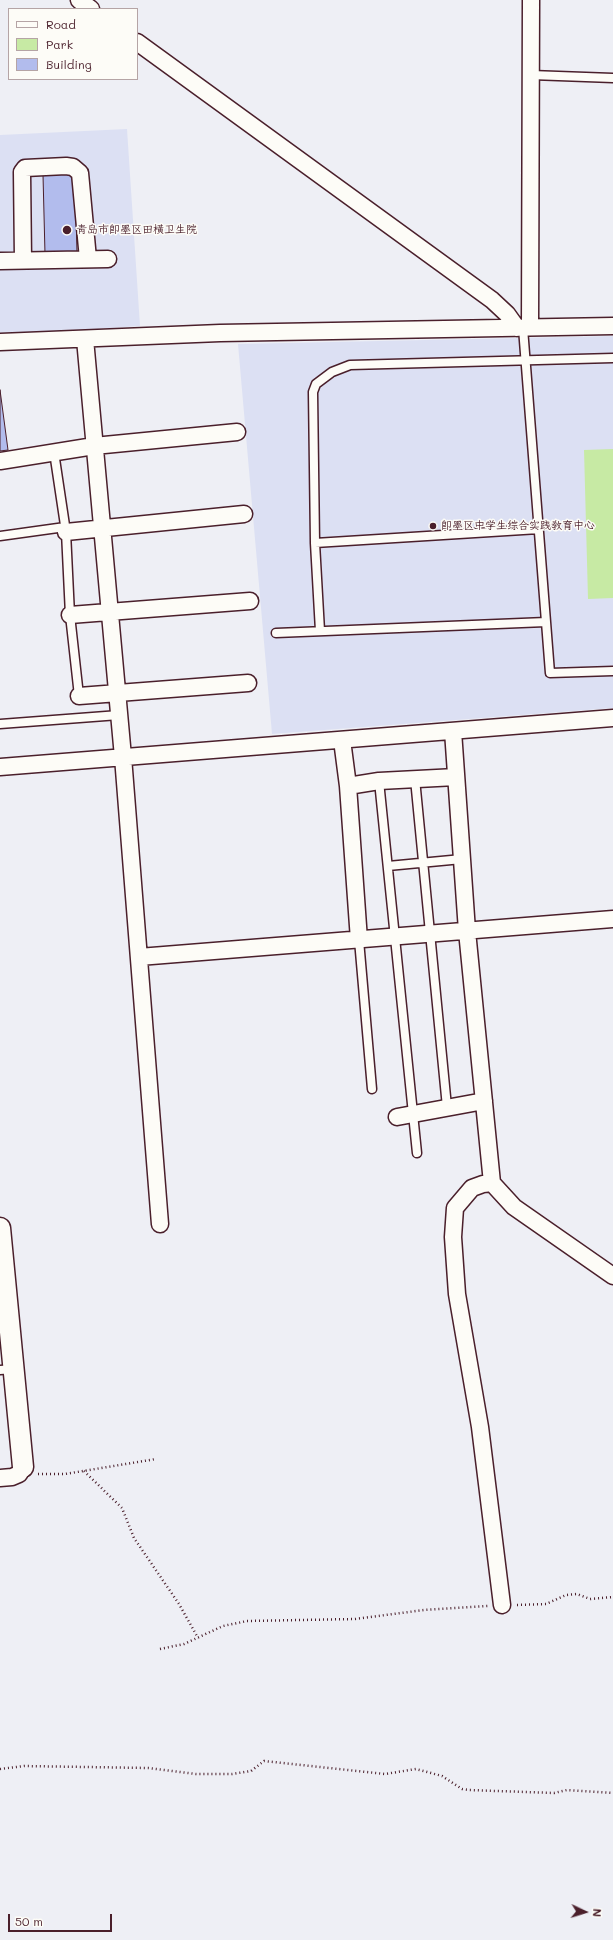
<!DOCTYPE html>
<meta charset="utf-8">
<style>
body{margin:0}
#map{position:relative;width:613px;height:1940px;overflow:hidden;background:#eeeff5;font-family:Mali,sans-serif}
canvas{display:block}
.legend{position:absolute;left:8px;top:8px;width:130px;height:72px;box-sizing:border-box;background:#fdfcf7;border:1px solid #b5a4a5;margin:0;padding:5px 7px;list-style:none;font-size:12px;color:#4a1f2b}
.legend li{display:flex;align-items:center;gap:8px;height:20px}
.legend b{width:20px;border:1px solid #b5a4a5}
.north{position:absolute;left:565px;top:1892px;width:40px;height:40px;-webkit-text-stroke:3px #fdfcf7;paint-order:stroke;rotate:94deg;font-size:11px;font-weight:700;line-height:16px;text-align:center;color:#4a1f2b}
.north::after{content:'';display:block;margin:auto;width:14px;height:18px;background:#4a1f2b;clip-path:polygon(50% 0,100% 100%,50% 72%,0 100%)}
.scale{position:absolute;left:8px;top:1914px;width:104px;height:18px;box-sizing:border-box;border:2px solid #4a1f2b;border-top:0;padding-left:5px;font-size:12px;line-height:14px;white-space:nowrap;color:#4a1f2b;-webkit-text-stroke:3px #fdfcf7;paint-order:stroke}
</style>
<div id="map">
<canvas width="613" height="1940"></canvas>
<ul class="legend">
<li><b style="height:5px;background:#fdfcf7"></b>Road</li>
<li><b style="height:11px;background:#c7eaa4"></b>Park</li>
<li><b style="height:11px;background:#b2bced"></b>Building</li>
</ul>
<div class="north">N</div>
<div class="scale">50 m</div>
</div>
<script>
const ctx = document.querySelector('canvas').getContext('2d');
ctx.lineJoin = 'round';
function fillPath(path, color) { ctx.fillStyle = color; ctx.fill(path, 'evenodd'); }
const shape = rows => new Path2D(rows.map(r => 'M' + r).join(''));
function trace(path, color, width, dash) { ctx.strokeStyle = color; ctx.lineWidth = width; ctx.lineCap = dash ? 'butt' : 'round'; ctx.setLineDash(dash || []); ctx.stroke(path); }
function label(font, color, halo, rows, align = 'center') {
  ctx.font = font + ' Mali,"LXGW WenKai TC",sans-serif'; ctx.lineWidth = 3; ctx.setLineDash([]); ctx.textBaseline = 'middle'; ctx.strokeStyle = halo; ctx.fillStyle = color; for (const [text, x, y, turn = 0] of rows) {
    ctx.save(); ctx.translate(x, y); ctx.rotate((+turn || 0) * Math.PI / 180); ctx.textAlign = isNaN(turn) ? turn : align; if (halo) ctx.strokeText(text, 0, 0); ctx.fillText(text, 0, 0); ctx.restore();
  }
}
fillPath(shape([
 [127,129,140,326,0,336,0,135],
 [613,336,613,708,272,734,238,344]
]), '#dce0f3');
fillPath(shape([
 [613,449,613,598,588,599,584,450]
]), '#c7eaa4');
const building = shape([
 [75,174,77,253,45,254,43,175,75,174],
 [0,390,8,450,0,451,0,390]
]);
fillPath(building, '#b2bced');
trace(building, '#4a1f2b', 1);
const service = shape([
 [531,75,613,78],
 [523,328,550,673,613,671],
 [54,452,66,532,70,615,79,696],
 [0,536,65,527],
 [315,543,539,529],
 [320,631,315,543,313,392,316,384,332,372,350,365,613,358],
 [276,633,546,622],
 [0,724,119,715],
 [415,779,447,1107],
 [379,781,417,1153],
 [388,866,462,859],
 [359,940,372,1089],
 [0,1370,14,1369]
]);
const minor = shape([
 [79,0,91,9],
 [137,42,492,300,507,314,517,328],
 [23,260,22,172,25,168,66,166,73,167,80,173,88,259],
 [0,261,108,259],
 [530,327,531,0],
 [85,339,123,757,160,1224],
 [0,342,220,333,613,326],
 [0,461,94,446,237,432],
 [66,532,244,514],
 [70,615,250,601],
 [79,696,248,683],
 [453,731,467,931,492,1183,514,1207,613,1276],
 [342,740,348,786,359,940],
 [0,767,613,718],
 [348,786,379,781,456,777],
 [139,957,613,919],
 [397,1117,484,1101],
 [492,1183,483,1184,472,1188,455,1208,453,1237,457,1294,480,1427,502,1605],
 [0,1478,12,1477,19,1474,23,1467]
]);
const tertiary = shape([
 [0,1228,23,1467]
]);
trace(service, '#4a1f2b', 11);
trace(minor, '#4a1f2b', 19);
trace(tertiary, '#4a1f2b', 23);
trace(shape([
 [84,1471,122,1508,134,1538,179,1604,198,1638],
 [38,1474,65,1474,156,1459],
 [517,1605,546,1604,566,1595,577,1594,590,1599,613,1597],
 [160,1649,184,1644,223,1626,247,1621,355,1619,424,1610,488,1606],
 [0,1769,24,1766,148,1768,196,1774,232,1774,251,1771,264,1761,385,1774,416,1769,442,1776,462,1789,469,1790,554,1793,567,1790,613,1793]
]), '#4a1f2b', 2.5, [1, 3]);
trace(service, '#fdfcf7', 8);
trace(minor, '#fdfcf7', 16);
trace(tertiary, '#fdfcf7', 20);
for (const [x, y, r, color] of [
 [67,230,5,"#4a1f2b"],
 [433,526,4,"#4a1f2b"]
]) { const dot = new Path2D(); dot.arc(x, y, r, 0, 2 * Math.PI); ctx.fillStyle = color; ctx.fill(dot); trace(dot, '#fdfcf7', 1.5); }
label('11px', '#4a1f2b', '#fdfcf7', [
 ["青岛市即墨区田横卫生院",76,230],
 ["即墨区中学生综合实践教育中心",441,526]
], 'left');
</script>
